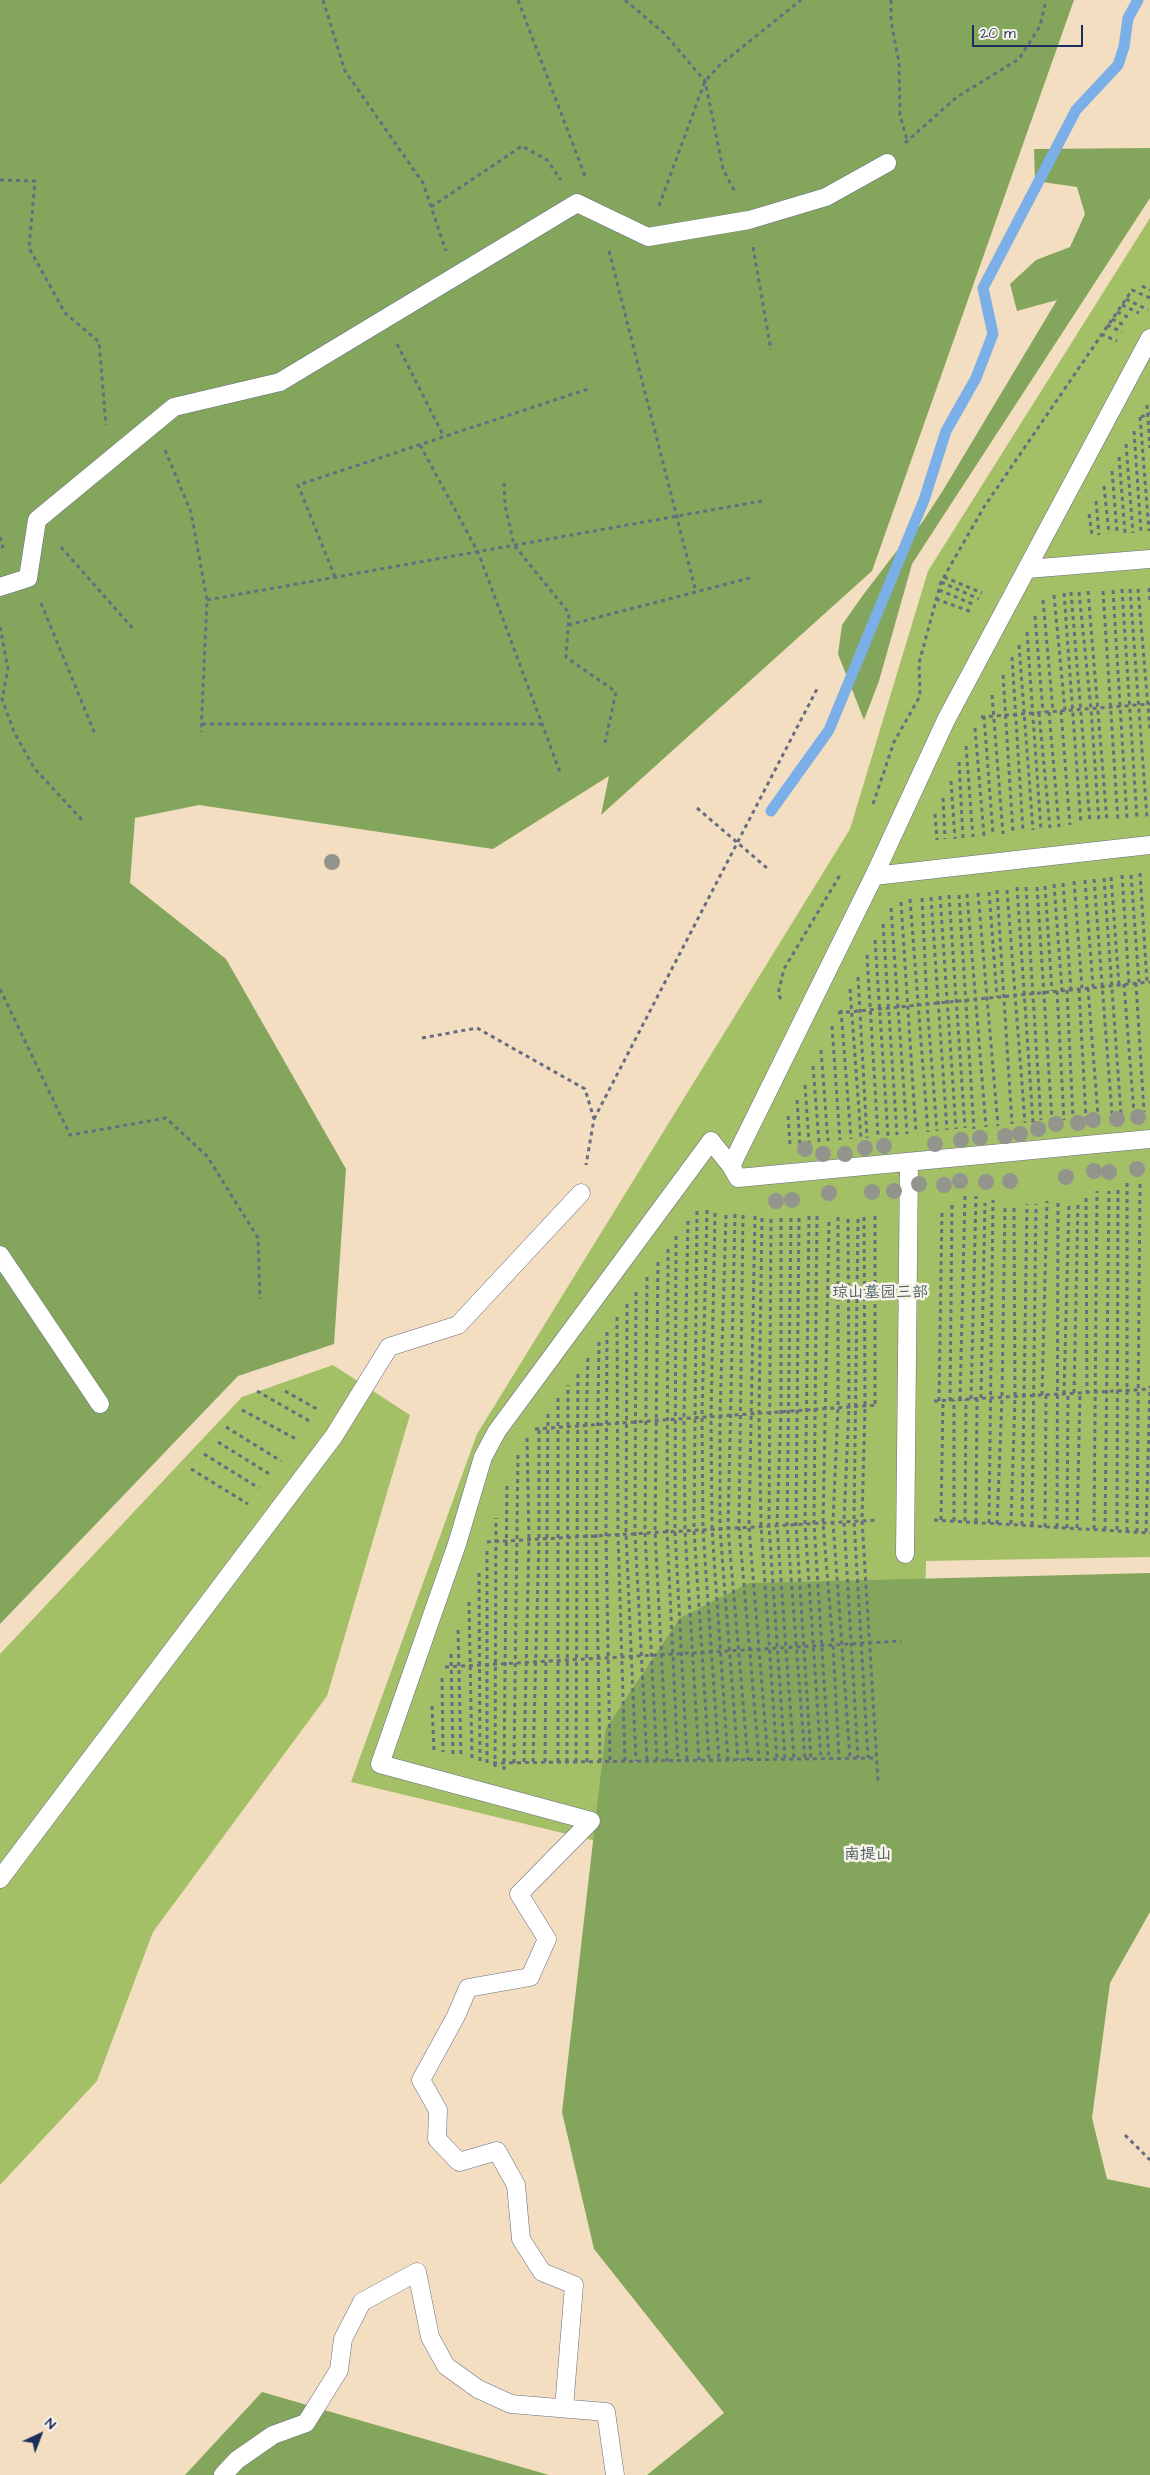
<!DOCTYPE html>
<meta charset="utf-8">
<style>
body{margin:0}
#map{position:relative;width:1150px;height:2475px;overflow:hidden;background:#f3dec2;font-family:"Architects Daughter",sans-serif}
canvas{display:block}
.north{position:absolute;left:15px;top:2410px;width:50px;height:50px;-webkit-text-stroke:4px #f7f3e8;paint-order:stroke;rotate:43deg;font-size:14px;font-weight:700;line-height:20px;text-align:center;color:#1b2f5e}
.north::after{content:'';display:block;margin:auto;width:18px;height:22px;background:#1b2f5e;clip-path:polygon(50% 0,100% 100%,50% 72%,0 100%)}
.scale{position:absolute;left:972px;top:25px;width:111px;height:22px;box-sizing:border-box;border:2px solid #1b2f5e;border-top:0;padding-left:6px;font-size:15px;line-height:18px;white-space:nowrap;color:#1b2f5e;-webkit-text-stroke:4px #f7f3e8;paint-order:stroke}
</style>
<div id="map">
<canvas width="1150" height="2475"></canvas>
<div class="north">N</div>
<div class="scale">20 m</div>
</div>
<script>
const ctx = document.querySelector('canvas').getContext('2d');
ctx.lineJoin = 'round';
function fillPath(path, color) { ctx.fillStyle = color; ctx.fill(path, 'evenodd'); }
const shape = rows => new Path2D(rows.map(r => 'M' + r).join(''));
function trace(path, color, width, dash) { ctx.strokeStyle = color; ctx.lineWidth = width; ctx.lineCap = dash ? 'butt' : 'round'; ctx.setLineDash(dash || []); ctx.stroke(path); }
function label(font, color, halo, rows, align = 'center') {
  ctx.font = font + ' "Architects Daughter","LXGW WenKai TC",sans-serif'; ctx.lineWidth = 5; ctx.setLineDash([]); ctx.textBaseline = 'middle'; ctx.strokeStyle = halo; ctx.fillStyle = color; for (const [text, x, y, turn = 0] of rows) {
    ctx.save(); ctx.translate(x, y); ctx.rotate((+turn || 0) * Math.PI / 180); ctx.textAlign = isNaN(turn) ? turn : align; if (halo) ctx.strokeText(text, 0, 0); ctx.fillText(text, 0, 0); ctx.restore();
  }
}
fillPath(shape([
 [1150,218,1150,1557,926,1561,922,1746,712,1869,351,1782,477,1434,850,829,928,571],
 [333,1365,410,1415,327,1696,153,1932,97,2081,0,2185,0,1654,242,1397]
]), '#a4c067');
fillPath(shape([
 [0,0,1074,0,872,571,601,815,609,776,493,849,199,805,135,818,130,883,226,959,346,1169,334,1344,238,1376,0,1624],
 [1150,148,1150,198,912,564,879,681,864,720,838,654,842,625,863,595,899,548,921,524,942,492,1057,300,1017,311,1010,284,1036,260,1070,247,1085,214,1077,187,1035,181,1034,149],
 [1150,1573,1150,1912,1110,1983,1092,2118,1107,2179,1150,2188,1150,2475,647,2475,724,2413,594,2249,562,2112,606,1728,680,1618,749,1583],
 [262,2392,549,2475,185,2475]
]), '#83a65c');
trace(shape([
 [771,811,829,730,924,500,946,431,976,378,993,334,983,288,1076,110,1118,65,1124,47,1128,18,1138,0]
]), '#7bafe8', 11);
const lane = shape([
 [1150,338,946,720,874,876,731,1166,738,1178,1150,1139],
 [1027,569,1150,559],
 [0,587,28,578,37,520,174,407,280,382,577,203,648,237,749,220,826,197,887,163],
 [874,876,1150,845],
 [0,1255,100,1404],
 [905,1554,909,1162],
 [0,1879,334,1436,389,1347,458,1325,581,1193],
 [564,2408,574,2285,542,2272,521,2239,516,2185,497,2151,459,2162,437,2139,438,2110,421,2080,456,2016,468,1988,530,1977,547,1939,519,1894,591,1821,380,1764,457,1544,483,1457,497,1431,711,1141,731,1166],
 [223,2475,237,2460,273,2435,306,2423,339,2370,343,2339,362,2302,417,2272,430,2337,446,2366,478,2389,511,2404,606,2412,615,2475]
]);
trace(lane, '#676c81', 19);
trace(shape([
 [323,0,345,71,423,183,446,251],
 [518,0,585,176],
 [625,0,664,33,705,81,723,169,736,194],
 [891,0,891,20,899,63,900,115,907,140],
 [905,143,957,97,1019,59,1040,26,1046,0],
 [0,180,35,181,29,248,65,313,99,342,106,425],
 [659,206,705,81,720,65,801,0],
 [431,207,522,146,547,160,561,180],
 [753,247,771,350],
 [609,251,696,592],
 [1142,286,1150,290],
 [1126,299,1148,310],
 [1122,305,1139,313],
 [1117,312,1130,318],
 [1112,319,1124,325],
 [1107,325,1122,332],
 [1101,334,1117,341],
 [397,344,444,437],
 [1147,405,1150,448],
 [1140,417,1149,531],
 [1141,417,1150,413],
 [1134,431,1141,532],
 [1126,444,1133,533],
 [420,445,478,552,561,775],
 [165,450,191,512,207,600,201,732],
 [1119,457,1125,533],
 [1112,471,1117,532],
 [504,483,505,505,514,545,569,613,566,657,616,692,605,743],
 [1104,486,1109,534],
 [1096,501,1099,535],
 [1089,514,1092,535],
 [0,537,3,548],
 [61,547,135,631],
 [335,577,298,485,591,388],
 [944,577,982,593],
 [941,582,979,599],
 [1149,588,1150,602],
 [1122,589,1137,819],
 [1130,589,1147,818],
 [1138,589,1150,730],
 [939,590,975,605],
 [1113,590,1127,819],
 [1088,591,1107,821],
 [1103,591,1118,821],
 [1071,592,1090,823],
 [1079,592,1091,709,1099,822],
 [1064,593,1081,824],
 [1054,595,1065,711],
 [936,599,972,612],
 [207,600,762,501],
 [1043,600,1053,711],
 [41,603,95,734],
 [1035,616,1043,712],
 [568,625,750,578],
 [0,627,8,669,2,699,14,732,34,768,84,822],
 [1027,632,1041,830],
 [1019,645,1033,830],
 [1012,657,1023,831],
 [1003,675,1013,833],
 [992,695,1003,834],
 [1061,711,1070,825],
 [1049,712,1059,827],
 [1039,713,1050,828],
 [984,716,993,834],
 [981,717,1150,704],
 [202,724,542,724],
 [975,728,984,836],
 [966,746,973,837],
 [959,762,963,838],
 [951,781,955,839],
 [943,798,945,839],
 [873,804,894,742,920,696,919,663,941,582,984,507,1126,299,1132,290,1150,298],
 [697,808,767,868],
 [935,814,937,840],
 [1140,873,1147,982],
 [1122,875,1129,983],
 [1131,875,1139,982],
 [1111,877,1119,985],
 [1104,878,1121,1114],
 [1094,879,1112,1114],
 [1085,880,1093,987],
 [1074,881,1082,988],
 [1063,883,1071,990],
 [1054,884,1062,991],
 [1045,886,1052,991],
 [1017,887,1033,1123],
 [1026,887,1041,1120],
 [1037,887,1052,1120],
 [997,890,1012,1124],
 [1007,890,1025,1123],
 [989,892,997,997],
 [978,893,998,1126],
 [967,894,986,1127],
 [949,895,965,1128],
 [959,895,974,1129],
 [940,896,956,1129],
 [931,897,947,1130],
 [922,898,927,1004,937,1131],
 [910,899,928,1132],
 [901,902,916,1133],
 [891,908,907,1134],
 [883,924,897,1135],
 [875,940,888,1136],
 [867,955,878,1136],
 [858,977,867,1138],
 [1136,983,1144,1112],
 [1124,984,1134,1113],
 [1088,988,1098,1116],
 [0,989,70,1135,166,1118,207,1156,258,1238,260,1299],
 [850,989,861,1138],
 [1079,989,1086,1118],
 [1067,990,1073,1119],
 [1057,991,1064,1120],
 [781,999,778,994,784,969,840,875],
 [841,1010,851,1139],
 [838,1013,1150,982],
 [832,1026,840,1140],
 [422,1038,477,1028,585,1089,594,1119,586,1165],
 [821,1050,828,1141],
 [813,1066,819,1142],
 [805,1085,809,1143],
 [797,1100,800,1144],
 [788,1116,790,1144],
 [594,1119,817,689],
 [1086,1198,1087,1392],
 [707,1210,702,1417,703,1530,719,1760],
 [697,1211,694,1530,709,1760],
 [715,1213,711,1417,712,1529,728,1760],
 [735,1214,728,1528,748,1760],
 [726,1215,720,1416,720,1529,738,1760],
 [743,1215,739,1527,759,1759],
 [755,1216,749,1527,768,1759],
 [809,1216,805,1524,821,1759],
 [817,1216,814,1523,829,1759],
 [875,1216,875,1407],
 [838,1217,838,1407,833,1522,850,1758],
 [864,1217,865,1406,862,1520,878,1781],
 [762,1218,759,1413,761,1526,777,1759],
 [781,1218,781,1411,777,1525,794,1759],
 [791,1218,787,1525,805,1759],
 [799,1218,796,1524,811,1759],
 [771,1219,769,1526,785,1759],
 [848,1219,849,1407,844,1521,858,1758],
 [858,1219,854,1521,868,1758],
 [688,1221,684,1418,685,1531,699,1760],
 [829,1222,823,1523,833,1645,839,1758],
 [676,1236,675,1531,687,1760],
 [668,1249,667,1532,678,1761],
 [658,1262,655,1532,667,1761],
 [647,1277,645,1533,657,1761],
 [636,1292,635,1534,647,1761],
 [627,1304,626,1534,636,1761],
 [617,1317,618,1534,625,1761],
 [607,1332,606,1535,610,1761],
 [599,1342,596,1536,600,1761],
 [257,1391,311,1422],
 [285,1391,317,1409],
 [1074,1393,1078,1203],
 [1064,1394,1069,1203],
 [1042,1395,1047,1201],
 [558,1398,558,1762],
 [981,1398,985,1203],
 [971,1399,976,1196],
 [960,1400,965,1195],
 [934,1401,1150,1389],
 [939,1401,942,1209],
 [950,1401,952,1205],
 [242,1410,296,1439],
 [226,1427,281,1461],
 [535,1429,877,1405],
 [218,1442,271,1475],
 [204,1454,259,1488],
 [191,1469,248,1504],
 [934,1520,1150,1533],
 [941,1520,943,1400],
 [954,1521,954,1400],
 [965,1521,966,1399],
 [976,1522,977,1399],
 [989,1523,993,1200],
 [997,1524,1002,1397,1005,1204],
 [1011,1524,1015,1397,1014,1208],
 [1022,1525,1027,1204],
 [1032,1525,1036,1204],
 [1045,1527,1046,1395],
 [1057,1527,1058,1202],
 [1067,1528,1068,1394],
 [1077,1528,1080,1393],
 [1094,1529,1097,1191],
 [1105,1530,1109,1191],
 [1117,1530,1118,1186],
 [1127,1531,1127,1181],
 [1137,1532,1140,1184],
 [1146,1532,1150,1386],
 [487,1542,878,1520],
 [479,1573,480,1761],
 [469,1602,472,1761],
 [458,1630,461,1757],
 [451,1654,453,1756],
 [445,1667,901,1641],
 [442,1678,443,1752],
 [432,1706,434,1750],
 [524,1762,529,1539,527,1438],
 [533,1762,539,1539,539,1428],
 [545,1762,548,1410],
 [567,1762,568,1385],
 [576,1762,578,1370],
 [587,1762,586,1425,588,1358],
 [487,1763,487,1549],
 [493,1763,877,1758],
 [514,1763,518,1453],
 [495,1767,496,1518],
 [504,1770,507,1483],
 [1125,2135,1150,2160]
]), '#676c81', 3, [4, 4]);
trace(lane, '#fff', 18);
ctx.fillStyle = '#93958d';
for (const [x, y] of [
 [332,862],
 [1138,1117],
 [1117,1119],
 [1093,1120],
 [1078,1123],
 [1056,1124],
 [1038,1129],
 [1020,1134],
 [1005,1136],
 [980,1138],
 [961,1140],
 [935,1144],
 [884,1146],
 [865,1148],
 [805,1149],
 [823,1154],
 [845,1154],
 [1137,1169],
 [1094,1171],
 [1109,1172],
 [1066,1177],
 [960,1181],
 [1010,1181],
 [986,1182],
 [919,1184],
 [944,1185],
 [894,1191],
 [872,1192],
 [829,1193],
 [792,1200],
 [776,1201]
]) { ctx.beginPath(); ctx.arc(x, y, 8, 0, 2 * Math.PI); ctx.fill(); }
label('16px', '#445a61', '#f7f3e8', [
 ["琼山墓园三部",880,1294],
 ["南提山",868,1856]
]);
</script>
